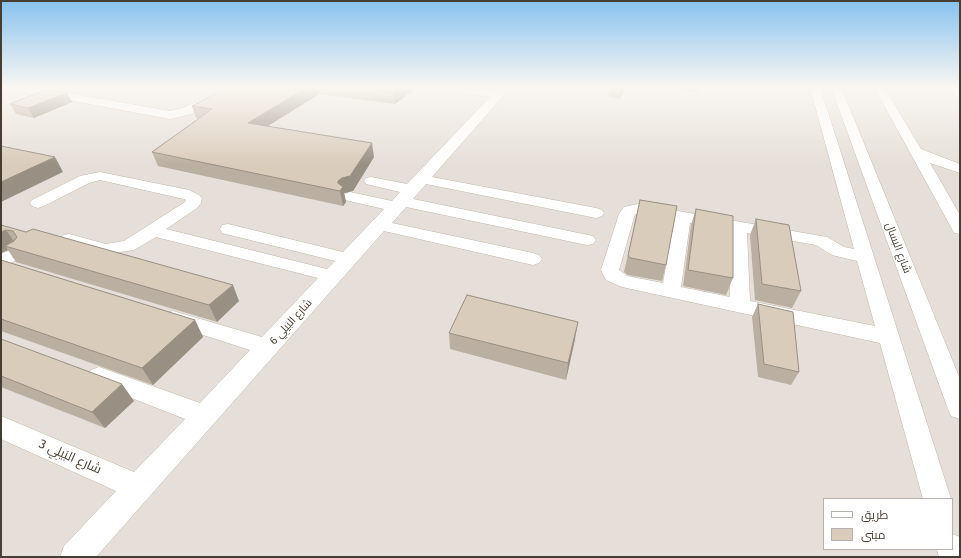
<!DOCTYPE html>
<meta charset="utf-8">
<style>
body{margin:0}
#map{position:relative;width:961px;height:558px;overflow:hidden;background:#f4eee3;font-family:"Fira Sans",Cairo,sans-serif}
canvas{display:block}
.frame{position:absolute;inset:0;border:2px solid #473e33;pointer-events:none}
.legend{position:absolute;left:823px;top:498px;width:130px;height:52px;box-sizing:border-box;background:#fff;border:1px solid #b5b2ad;margin:0;padding:5px 7px;list-style:none;font-size:12px;color:#473e33}
.legend li{display:flex;align-items:center;gap:8px;height:20px}
.legend b{width:20px;border:1px solid #b5b2ad}
</style>
<div id="map">
<canvas width="961" height="558"></canvas>
<div class="frame"></div>
<ul class="legend">
<li><b style="height:5px;background:#fff"></b>طريق</li>
<li><b style="height:11px;background:#daccbb"></b>مبنى</li>
</ul>
</div>
<script>
const ctx = document.querySelector('canvas').getContext('2d');
ctx.lineJoin = 'round';
function fillPath(path, color) { ctx.fillStyle = color; ctx.fill(path, 'evenodd'); }
const shape = rows => new Path2D(rows.map(r => 'M' + r).join(''));
function trace(path, color, width, dash) { ctx.strokeStyle = color; ctx.lineWidth = width; ctx.lineCap = dash ? 'butt' : 'round'; ctx.setLineDash(dash || []); ctx.stroke(path); }
function label(font, color, halo, rows, align = 'center') {
  ctx.font = font + ' "Fira Sans",Cairo,sans-serif'; ctx.lineWidth = 3; ctx.setLineDash([]); ctx.textBaseline = 'middle'; ctx.strokeStyle = halo; ctx.fillStyle = color; for (const [text, x, y, turn = 0] of rows) {
    ctx.save(); ctx.translate(x, y); ctx.rotate((+turn || 0) * Math.PI / 180); ctx.textAlign = isNaN(turn) ? turn : align; if (halo) ctx.strokeText(text, 0, 0); ctx.fillText(text, 0, 0); ctx.restore();
  }
}
fillPath(shape([
 [1,87,960,87,960,557,1,557],
 [824,499,952,499,952,549,824,549]
]), '#e6dfd9');
const minor = shape([
 [10,87,33,87,170,111,183,108,221,90,221,87,232,87,233,89,229,94,191,114,170,119,15,90,10,87],
 [442,87,469,87,496,91,500,87,511,87,432,177,596,208,602,210,604,213,602,216,596,218,426,184,413,199,593,236,596,240,593,244,587,245,406,207,392,223,533,253,539,255,542,259,539,263,533,265,384,231,96,557,60,557,64,546,116,491,1,439,1,416,134,472,185,419,91,382,87,376,91,370,99,367,200,403,250,350,166,323,163,318,166,313,173,311,262,337,318,278,156,237,134,250,106,254,63,243,60,239,63,235,69,234,106,244,124,241,185,202,186,200,184,199,100,180,89,183,44,206,38,208,32,206,30,203,32,200,80,176,100,172,189,190,199,195,202,198,201,203,197,208,166,229,327,269,335,261,222,233,220,229,222,225,228,224,343,252,384,209,345,200,342,197,345,194,350,192,392,201,400,192,366,184,364,181,366,178,371,177,407,184,490,97,447,90,442,87],
 [810,87,820,87,951,499,923,499,880,343,622,287,606,280,601,270,619,214,624,207,638,204,821,236,827,237,844,247,854,249,810,87],
 [635,214,674,220,663,283,627,276,619,270,635,214],
 [690,223,730,230,730,297,681,287,690,223],
 [747,233,816,245,832,255,857,261,875,326,750,301,747,233],
 [831,87,841,87,960,379,960,419,951,416,948,409,831,87],
 [874,87,884,87,921,149,960,164,960,173,930,163,960,215,960,234,954,233,952,229,874,87],
 [949,87,960,87,960,97,956,96,949,87],
 [18,247,24,248,27,252,24,256,7,265,1,267,1,254,18,247],
 [952,534,960,537,960,557,939,557,937,549,952,549,952,534]
]);
trace(minor, '#c3b9a8', 1);
fillPath(minor, '#fff');
fillPath(shape([
 [228,87,417,87,395,104,319,94,268,126,374,157,353,191,344,193,346,202,343,206,158,166,152,152,199,119,196,118,192,106],
 [610,87,627,87,619,99,609,97],
 [658,87,700,87,698,92],
 [67,93,72,102,34,118,16,114,10,104],
 [640,200,666,265,662,281,628,275,624,272],
 [696,209,733,278,726,295,683,286,691,225],
 [756,219,801,291,792,308,755,300,750,235],
 [1,225,239,301,217,322,16,262,8,250,1,253],
 [1,260,195,320,203,337,153,385,1,331],
 [758,304,799,372,791,385,758,377,752,317],
 [449,333,575,339,566,380,450,349],
 [1,339,134,401,105,428,1,387]
]), '#bbafa1');
fillPath(shape([
 [308,87,318,87,319,94,252,136,248,123],
 [400,87,417,87,395,104,393,92],
 [622,87,627,87,619,99,621,89],
 [67,93,72,102,34,118,28,108],
 [372,143,374,157,353,191,344,193,346,202,343,206,338,181,342,178],
 [55,157,63,172,1,202,1,182],
 [6,230,17,246,5,246,8,250,1,253,1,232],
 [233,285,239,301,217,322,209,305],
 [195,320,203,337,153,385,142,368],
 [578,322,575,339,566,380,568,363],
 [122,384,134,401,105,428,92,412]
]), '#998f83');
const building = shape([
 [228,87,308,87,248,123,372,143,350,176,342,178,338,181,338,183,343,187,340,191,152,152,212,109,192,106,228,87],
 [356,87,400,87,393,92,356,87],
 [610,87,622,87,621,89,610,87],
 [48,89,67,93,28,108,10,104,48,89],
 [1,146,55,157,1,182,1,146],
 [640,200,677,206,666,265,631,258,628,256,640,200],
 [696,209,733,216,733,278,688,270,696,209],
 [756,219,789,225,801,291,762,284,756,219],
 [1,225,26,232,33,229,233,285,209,305,5,246,14,241,17,237,13,231,6,230,1,232,1,225],
 [1,260,195,320,142,368,1,319,1,260],
 [467,295,578,322,568,363,449,333,467,295],
 [758,304,793,312,799,372,764,364,758,304],
 [1,339,122,384,92,412,1,376,1,339]
]);
fillPath(building, '#daccbb');
trace(building, '#998f83', 1);
const sky = ctx.createLinearGradient(0, 0, 0, 165);
sky.addColorStop(0, '#88c2ef');
sky.addColorStop(0.53, '#faf7f2');
sky.addColorStop(1, '#faf7f200');
ctx.fillStyle = sky;
ctx.fillRect(0, 0, 961, 165);
label('11px', '#473e33', '#fff', [
 ["شارع البسال",898,248,69],
 ["شارع البَيلِي 6",291,322,-48]
]);
label('13px', '#473e33', '#fff', [
 ["شارع البَيلِي 3",70,457,24]
]);
</script>
